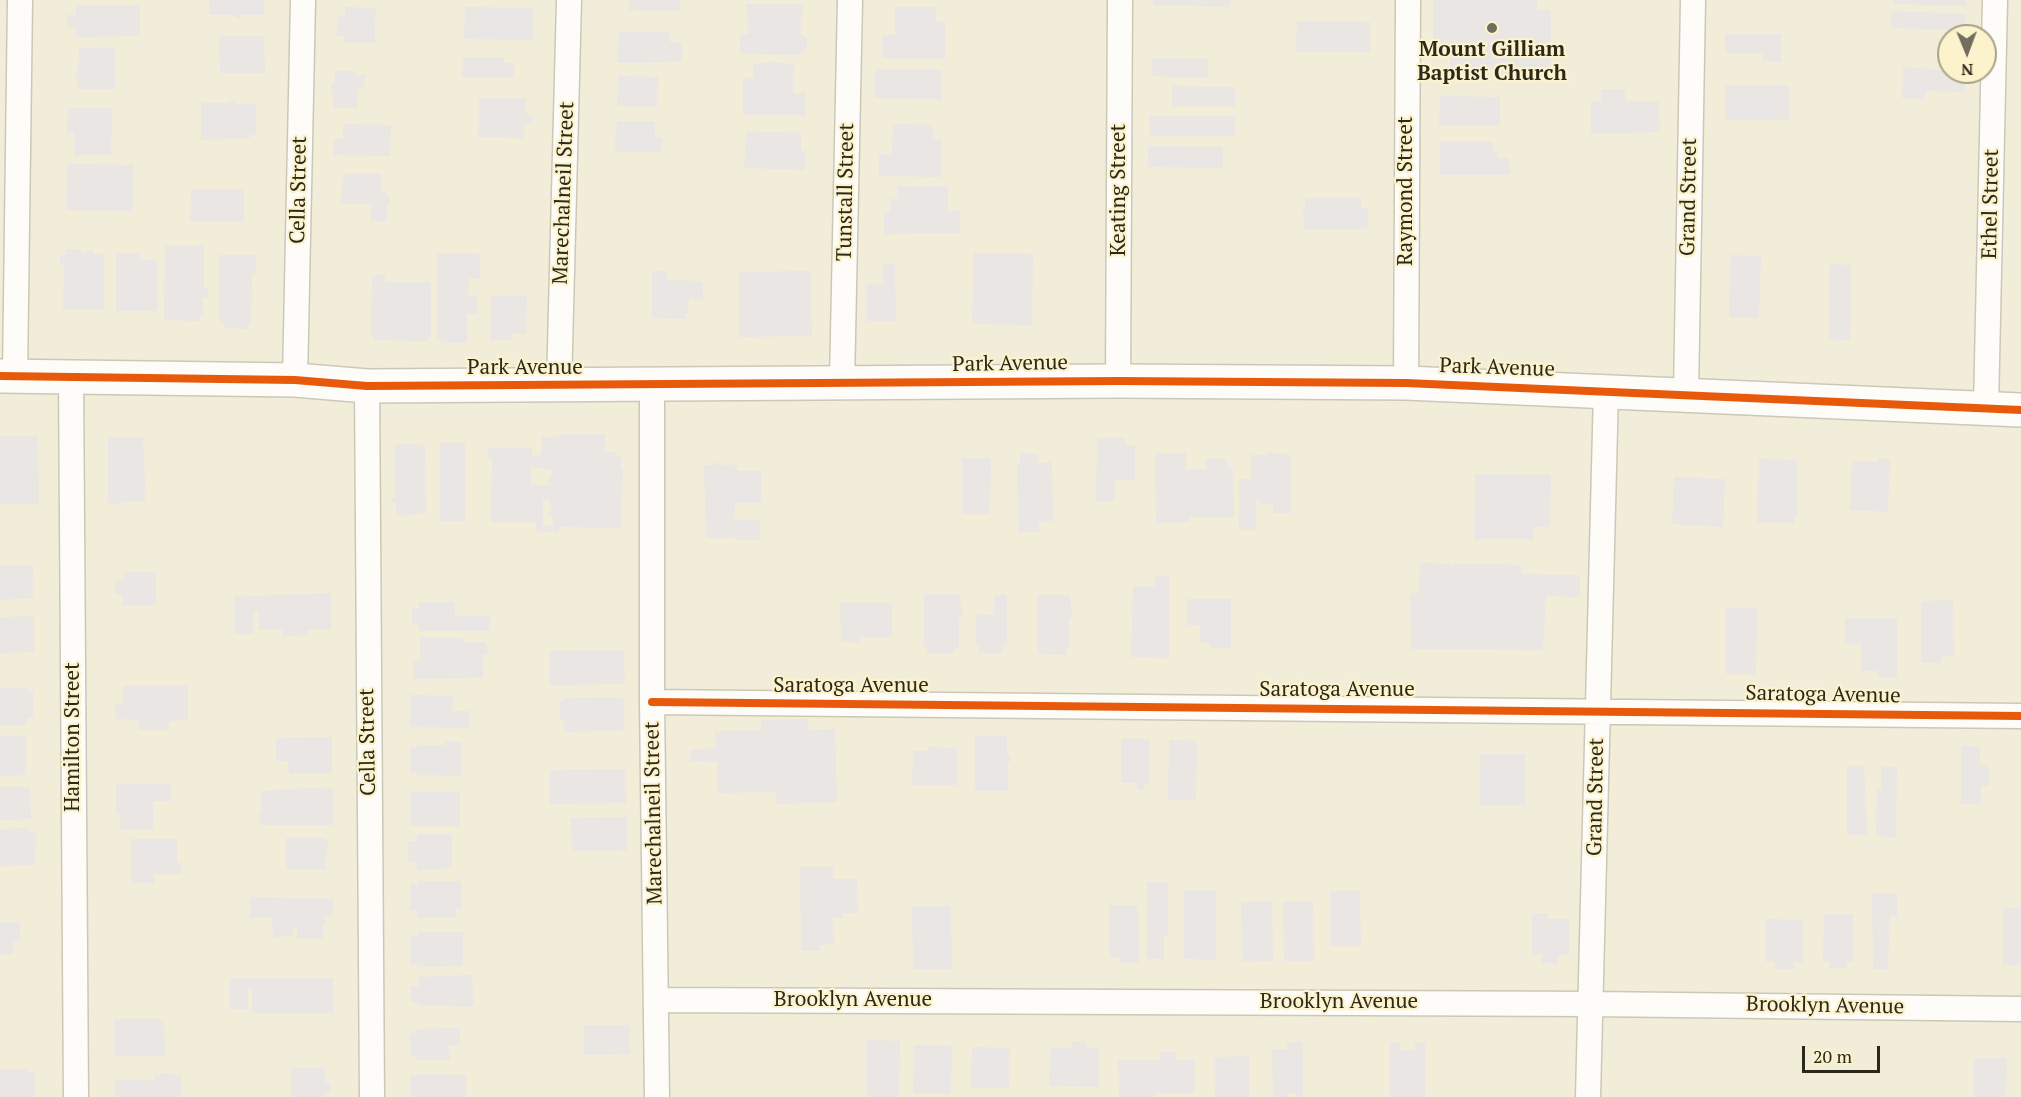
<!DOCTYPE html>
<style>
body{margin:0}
#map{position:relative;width:2021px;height:1097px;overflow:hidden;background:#f2edd8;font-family:"PT Serif",serif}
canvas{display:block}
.north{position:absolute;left:1937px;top:24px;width:60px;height:60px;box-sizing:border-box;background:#fcf3cd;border:2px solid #a9a286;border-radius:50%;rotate:179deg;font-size:16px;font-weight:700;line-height:24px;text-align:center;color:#2c291b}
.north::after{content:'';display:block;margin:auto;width:21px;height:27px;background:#716e5d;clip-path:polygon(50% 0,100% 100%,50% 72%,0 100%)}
.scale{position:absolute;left:1802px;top:1046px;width:78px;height:27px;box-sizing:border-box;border:3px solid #2c291b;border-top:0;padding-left:8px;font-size:18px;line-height:21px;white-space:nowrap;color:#2c291b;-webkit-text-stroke:4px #fcf3cd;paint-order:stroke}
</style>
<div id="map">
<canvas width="2021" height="1097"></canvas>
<div class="north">N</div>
<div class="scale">20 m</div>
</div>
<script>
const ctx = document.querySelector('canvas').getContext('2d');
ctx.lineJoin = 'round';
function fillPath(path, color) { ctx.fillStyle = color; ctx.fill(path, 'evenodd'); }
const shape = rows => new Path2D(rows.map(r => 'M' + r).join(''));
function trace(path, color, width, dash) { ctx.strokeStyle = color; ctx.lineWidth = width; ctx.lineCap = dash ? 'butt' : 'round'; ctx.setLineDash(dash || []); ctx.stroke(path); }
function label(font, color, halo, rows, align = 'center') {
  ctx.font = font + ' "PT Serif",serif'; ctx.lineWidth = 4.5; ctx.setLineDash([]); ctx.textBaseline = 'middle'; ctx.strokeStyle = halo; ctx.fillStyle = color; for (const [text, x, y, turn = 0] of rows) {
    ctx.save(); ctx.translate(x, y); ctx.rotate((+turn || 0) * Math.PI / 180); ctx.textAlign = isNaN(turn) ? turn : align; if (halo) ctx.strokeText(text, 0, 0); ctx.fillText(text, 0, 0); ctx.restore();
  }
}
fillPath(shape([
 [209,0,264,0,264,15,240,15,240,18,235,18,235,15,209,15],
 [629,0,680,0,680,11,629,10],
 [1153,0,1230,0,1230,7,1153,5],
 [1433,0,1537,0,1537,10,1551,10,1551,45,1555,45,1555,50,1551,51,1551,70,1508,71,1508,74,1502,74,1502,70,1450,70,1450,57,1433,56],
 [1894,0,1966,0,1966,6,1894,4],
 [746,4,803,4,800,33,807,39,807,47,800,55,740,54,740,34,749,34],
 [76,5,140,5,140,36,76,37,76,28,67,28,67,15,76,15],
 [345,7,375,8,377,17,375,17,375,43,345,43,345,36,337,36,338,16,345,16],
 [465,7,534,8,533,40,464,39],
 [895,7,936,7,936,22,945,22,945,59,882,58,882,35,895,35],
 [1892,11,1966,14,1965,30,1891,28],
 [1297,21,1370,22,1370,52,1296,52],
 [618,32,670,32,670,42,682,42,682,62,617,63],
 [1725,34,1781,34,1781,62,1763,61,1763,53,1725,53],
 [219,36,264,36,265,73,220,73],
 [79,48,115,48,115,89,79,89,75,74,78,74],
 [463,57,504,57,504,62,514,63,514,78,462,77],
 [1152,58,1208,59,1208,78,1152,76],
 [770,62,794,64,793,93,806,93,806,115,743,115,743,78,753,78,753,64],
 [1903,67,1965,72,1965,92,1925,91,1925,99,1902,98],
 [875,69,942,70,942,99,874,98],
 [335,71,356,71,355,75,366,75,363,88,358,89,358,108,334,108,331,84,335,84],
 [618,76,658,77,657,107,617,106],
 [1725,85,1789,86,1789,120,1725,120],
 [1172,86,1235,87,1235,106,1172,106],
 [1601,89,1626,89,1626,101,1658,101,1660,132,1591,134,1591,102,1601,101],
 [1440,96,1500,97,1500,126,1439,125],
 [479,98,526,98,526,113,533,116,533,123,524,124,523,138,478,137],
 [230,100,235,100,235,104,256,104,256,135,251,135,250,138,201,140,201,102,230,103],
 [68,108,112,108,111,155,74,155,74,133,67,133],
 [1150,116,1235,116,1235,136,1150,136],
 [617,121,655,121,655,137,662,138,661,152,614,152],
 [343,124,391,125,390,156,334,155,334,139,343,139],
 [893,124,933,125,933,139,942,139,942,177,879,176,879,154,892,154],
 [746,131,801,133,801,151,806,151,805,170,744,168],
 [1440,142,1493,142,1493,152,1497,153,1497,158,1508,158,1511,171,1508,174,1497,175,1440,175],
 [1148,146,1223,147,1223,168,1148,167],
 [67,164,134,165,133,211,66,210],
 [343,174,381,174,381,192,387,192,387,197,390,197,390,204,387,204,387,221,371,221,371,204,341,204],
 [898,186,948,186,948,211,960,211,960,233,884,234,884,212,890,212,890,199,898,199],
 [191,189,244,190,244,222,190,221],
 [1305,198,1361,198,1361,208,1368,208,1368,227,1361,227,1362,230,1305,230,1302,209,1305,209],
 [165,246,204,246,204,288,208,288,208,298,203,298,203,316,199,316,199,321,164,320],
 [66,249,80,249,80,253,86,254,86,251,93,250,93,254,104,254,104,309,63,309,64,265,60,265,60,255,66,255],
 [116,253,140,253,140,260,157,260,157,311,116,311],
 [437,253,480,254,480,279,469,278,468,296,478,296,478,314,467,314,467,340,465,343,441,343,441,339,437,339],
 [974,253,1033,254,1032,325,972,324],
 [219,255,256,255,256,274,252,274,251,323,248,322,249,329,224,328,224,323,219,323],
 [1730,255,1761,256,1759,318,1729,317],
 [883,264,895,264,896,321,866,321,866,285,883,284],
 [1830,264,1851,265,1850,340,1829,339],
 [652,271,667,271,667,280,703,281,703,300,689,299,688,314,685,314,685,319,652,318],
 [810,271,812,336,739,337,739,272],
 [375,275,385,275,385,282,431,282,431,337,428,337,428,341,374,340,374,336,371,336,372,277],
 [491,296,527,296,526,334,512,334,512,340,490,340],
 [559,434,605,434,605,452,616,452,617,457,621,457,621,469,623,469,621,528,559,527,559,533,536,531,536,522,491,522,492,458,488,458,488,448,532,448,532,455,539,455,542,452,542,437,559,437],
 [531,467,552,470,551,478,547,480,549,485,531,485],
 [543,499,550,500,551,512,545,513,553,516,553,526,543,526],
 [0,436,38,436,39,504,0,504],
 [143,437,146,502,121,502,121,505,108,503,108,438],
 [1097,438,1124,438,1126,445,1135,445,1135,480,1115,480,1115,501,1096,501],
 [440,443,465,443,465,521,440,521],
 [405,444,425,445,426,513,399,516,396,514,396,503,392,503,392,497,395,497,394,445],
 [1267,452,1291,455,1291,513,1273,513,1273,501,1270,504,1261,504,1261,501,1256,501,1256,530,1239,530,1239,479,1251,479,1251,455,1267,455],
 [1155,453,1186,453,1186,470,1206,469,1206,459,1227,459,1227,468,1233,468,1234,517,1190,517,1190,522,1156,523],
 [1020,454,1038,454,1038,463,1052,462,1053,521,1039,522,1039,532,1018,532,1017,464,1020,464],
 [962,458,991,458,990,514,962,514],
 [1759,459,1797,460,1798,516,1794,516,1794,523,1757,522],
 [1878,459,1889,459,1890,462,1888,512,1850,510,1852,461,1878,462],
 [714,463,723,463,722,466,737,464,737,471,761,471,761,503,735,503,734,525,736,520,760,520,760,540,735,540,736,531,734,538,706,538,704,465,714,465],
 [1475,474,1551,475,1550,527,1534,527,1534,539,1474,539],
 [1674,477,1725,479,1723,527,1672,524],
 [1420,563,1450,564,1453,567,1453,564,1509,564,1509,567,1511,565,1521,565,1521,574,1580,575,1580,597,1546,596,1543,650,1411,649,1410,593,1419,593],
 [0,565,33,565,34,598,0,600],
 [123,572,156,572,156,605,122,605,123,594,115,594,115,580,123,580],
 [1155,576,1169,576,1169,658,1131,657,1133,586,1155,586],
 [331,593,331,630,307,630,307,635,283,637,282,629,259,630,259,611,254,611,254,634,234,634,234,597],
 [924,594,959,594,963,617,959,617,959,648,955,648,954,654,927,654,927,647,924,647],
 [994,595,1007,595,1007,646,1003,646,1003,653,979,653,979,646,976,646,976,614,994,615],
 [1037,595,1070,595,1072,618,1069,618,1069,647,1067,647,1066,655,1038,654],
 [1187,599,1231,599,1231,648,1210,648,1210,643,1200,642,1200,625,1187,625],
 [1953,600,1954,656,1941,656,1941,663,1921,663,1921,601],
 [419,602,455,602,455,616,490,616,490,631,419,631,419,624,412,624,412,608,419,608],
 [840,603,892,603,892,637,859,637,859,642,841,642],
 [1726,608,1757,608,1756,674,1726,674],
 [34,616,34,652,0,653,0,617],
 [1845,618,1897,618,1897,677,1877,677,1877,671,1861,671,1861,643,1845,644],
 [420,638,463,638,463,642,484,642,487,645,488,654,483,655,483,678,413,679,413,661,420,661],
 [618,650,624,652,625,684,550,685,550,651],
 [123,686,188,686,188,720,169,721,169,730,138,730,138,720,116,719,115,704,123,704],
 [0,688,28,688,28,691,33,691,33,718,27,718,27,725,0,725],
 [410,695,453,696,452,711,469,711,469,728,410,727],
 [619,697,624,699,624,730,565,732,564,719,560,719,560,701,564,701,564,698],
 [808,719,809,730,835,729,837,802,776,804,776,792,717,793,717,762,690,761,690,750,716,748,715,731,761,730,761,720],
 [0,736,26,736,26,775,0,776],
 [975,736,1007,736,1007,756,1011,756,1010,762,1008,762,1008,791,975,791],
 [332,737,332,774,289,774,288,761,276,761,276,738],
 [1121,739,1150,739,1150,784,1144,784,1144,789,1137,789,1137,783,1121,783],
 [1169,740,1197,741,1196,800,1168,800],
 [445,742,462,742,462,776,417,775,417,771,410,771,410,748,417,748,417,745,445,745],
 [1961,746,1980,746,1980,765,1989,765,1989,786,1981,786,1981,804,1961,804],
 [928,747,957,748,957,785,912,785,913,751,928,751],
 [1480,754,1525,754,1525,805,1480,805],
 [1847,766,1864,766,1867,835,1847,835],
 [1881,766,1897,767,1896,837,1876,836,1877,790,1881,790],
 [625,769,626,803,550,804,550,770],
 [116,784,171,784,171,801,153,801,153,829,120,829,120,814,116,814],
 [0,787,30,787,31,819,0,820],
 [311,788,334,789,334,825,261,825,258,814,261,814,261,791],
 [410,792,460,792,460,826,410,826],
 [627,817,627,850,572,851,571,818],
 [28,828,28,831,36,833,35,865,0,866,0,829],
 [418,834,452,834,452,868,418,871,415,862,408,862,408,842,416,841],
 [286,838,325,838,328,841,325,870,286,870],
 [131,839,177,839,177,863,182,863,182,874,154,874,154,883,131,883],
 [800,867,833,867,833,879,857,879,858,913,842,913,842,918,833,917,834,944,820,945,820,951,801,951],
 [418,881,461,881,462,909,456,909,456,918,417,918,417,910,410,910,410,884,418,884],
 [1147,882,1168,882,1168,936,1164,936,1164,959,1147,959],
 [1184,890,1216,890,1216,960,1184,959],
 [1330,891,1360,891,1361,946,1330,946],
 [1872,893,1897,893,1897,917,1890,917,1888,969,1873,969],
 [250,897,333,899,333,916,323,916,327,924,323,924,323,938,297,939,297,927,293,928,294,936,273,937,272,918,250,918],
 [1272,901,1273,961,1242,962,1241,902],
 [1313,901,1314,961,1284,961,1283,902],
 [1109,905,1138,905,1139,963,1121,963,1121,957,1110,958],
 [912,906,951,906,952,969,913,969],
 [2003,908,2021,908,2021,965,2003,965],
 [1548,913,1548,919,1569,919,1569,955,1558,955,1558,963,1542,963,1542,954,1532,955,1532,914],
 [1824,914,1853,914,1854,962,1847,962,1847,968,1829,968,1829,962,1823,962],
 [1766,919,1803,920,1803,962,1794,962,1794,969,1775,969,1775,962,1766,962],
 [0,922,20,922,20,941,14,941,13,954,0,954],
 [418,932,463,932,463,966,417,967,417,963,410,963,410,936,418,936],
 [472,975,474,1005,471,1007,418,1005,417,1002,411,1002,411,986,419,986,418,977],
 [230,978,333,978,333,1013,252,1013,252,988,248,988,248,1009,230,1009],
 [114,1019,163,1019,166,1056,114,1056],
 [584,1025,630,1025,630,1054,584,1055],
 [460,1028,460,1045,449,1045,450,1060,416,1060,416,1056,410,1056,410,1033,417,1033,417,1029],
 [866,1040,900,1041,899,1097,866,1097],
 [1073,1041,1086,1041,1086,1048,1099,1048,1099,1087,1049,1086,1050,1048,1072,1048],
 [1287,1042,1303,1042,1303,1097,1295,1097,1295,1093,1288,1093,1288,1097,1273,1097,1272,1049,1287,1049],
 [1390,1042,1400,1042,1400,1050,1411,1050,1415,1049,1415,1042,1425,1043,1425,1097,1390,1097],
 [914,1045,952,1046,951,1094,913,1093],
 [972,1047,1010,1048,1009,1088,971,1088],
 [1160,1052,1176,1052,1176,1060,1194,1060,1195,1091,1193,1093,1156,1093,1156,1097,1119,1097,1118,1060,1160,1060],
 [1249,1056,1249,1097,1215,1097,1214,1057],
 [1974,1058,2007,1058,2006,1097,1974,1097],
 [291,1068,325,1068,325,1082,330,1082,331,1093,325,1093,325,1097,291,1097],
 [0,1069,27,1069,27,1073,34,1072,35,1097,0,1097],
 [166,1073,181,1075,181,1097,114,1097,115,1080,155,1080,155,1075],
 [427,1074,466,1075,466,1097,410,1097,410,1076]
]), '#e9e6e4');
const minor = shape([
 [15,376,20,0],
 [71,377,76,1097],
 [295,380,303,0],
 [1118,381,1120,0],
 [842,383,850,0],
 [1406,383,1408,0],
 [652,384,652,702,657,1097],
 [367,386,372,1097],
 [559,386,569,0],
 [1686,393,1693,0],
 [1986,408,1995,0],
 [652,702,2021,716],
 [656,1000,1591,1004,2021,1009],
 [1588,1097,1606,390]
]);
const secondary = shape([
 [0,376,295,380,367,386,1118,381,1406,383,2021,410]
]);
trace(minor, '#ccc8b8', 27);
trace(secondary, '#ccc8b8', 36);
trace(minor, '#fdfcf9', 24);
trace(secondary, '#fdfcf9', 33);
trace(shape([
 [0,376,295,380,367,386,1118,381,1406,383,2021,410],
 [652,702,2021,716]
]), '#e8590c', 8);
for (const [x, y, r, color] of [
 [1492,28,6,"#716e5d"]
]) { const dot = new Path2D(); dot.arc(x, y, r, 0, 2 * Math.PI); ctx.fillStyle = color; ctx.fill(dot); trace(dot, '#fcf3cd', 2); }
label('bold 21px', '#2c291b', '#fcf3cd', [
 ["Mount Gilliam",1492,50],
 ["Baptist Church",1492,74]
]);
label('21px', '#2c291b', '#fcf3cd', [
 ["Cella Street",299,190,-89],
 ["Keating Street",1119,190,-90],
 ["Raymond Street",1406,191,-90],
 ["Tunstall Street",846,192,-89],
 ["Marechalneil Street",564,193,-88],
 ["Grand Street",1689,197,-89],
 ["Ethel Street",1991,204,-89],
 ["Park Avenue",1010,364,-1],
 ["Park Avenue",525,368],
 ["Park Avenue",1497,368,2],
 ["Saratoga Avenue",851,686],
 ["Saratoga Avenue",1337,690],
 ["Saratoga Avenue",1823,695,1],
 ["Hamilton Street",73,737,-90],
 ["Cella Street",368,742,-91],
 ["Grand Street",1596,797,-89],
 ["Marechalneil Street",654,813,-91],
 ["Brooklyn Avenue",853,1000],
 ["Brooklyn Avenue",1339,1002],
 ["Brooklyn Avenue",1825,1006,1]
]);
</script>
